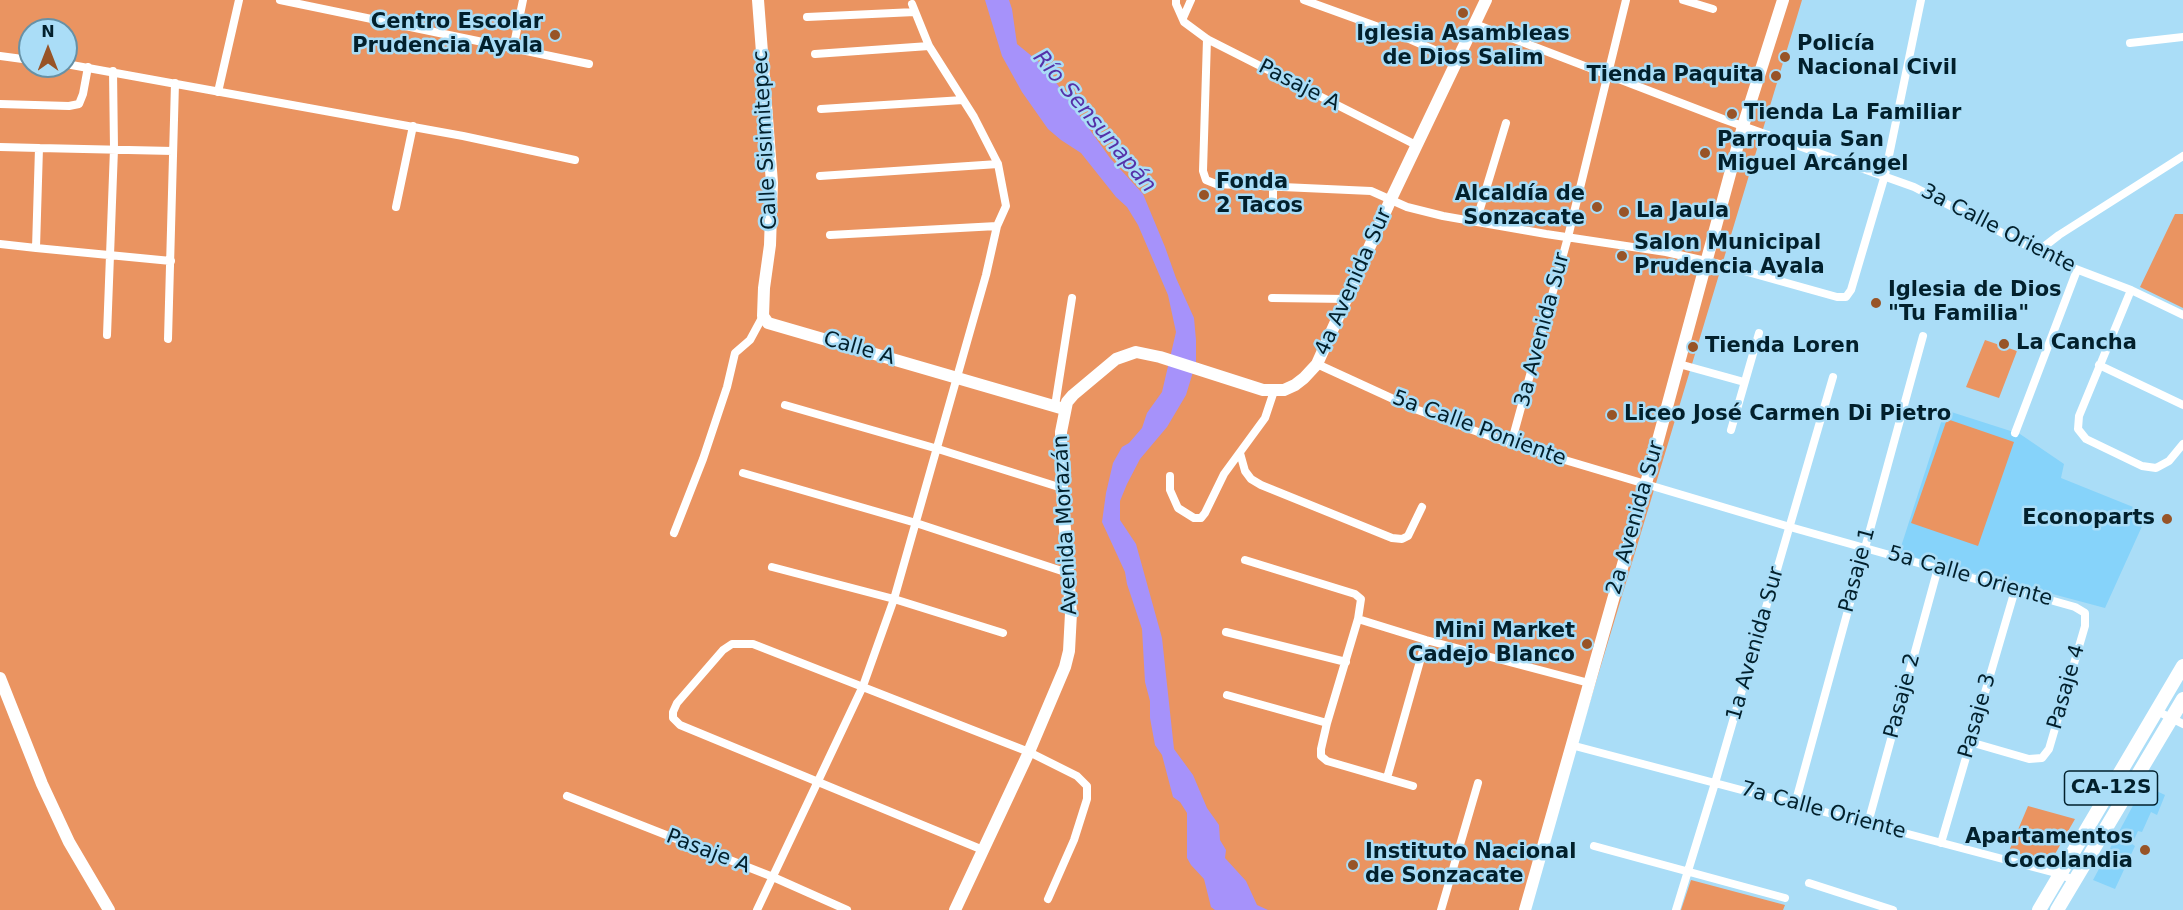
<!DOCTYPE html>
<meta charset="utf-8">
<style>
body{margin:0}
#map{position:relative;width:2183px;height:910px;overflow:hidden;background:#aaddf7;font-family:"DejaVu Sans",sans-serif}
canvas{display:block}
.north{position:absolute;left:18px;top:18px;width:60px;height:60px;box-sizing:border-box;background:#aaddf7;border:2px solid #6791a6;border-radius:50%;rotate:0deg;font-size:16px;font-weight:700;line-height:24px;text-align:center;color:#02202c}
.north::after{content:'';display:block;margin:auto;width:21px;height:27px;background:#985427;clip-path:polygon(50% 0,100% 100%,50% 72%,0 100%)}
</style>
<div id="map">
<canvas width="2183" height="910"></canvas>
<div class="north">N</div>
</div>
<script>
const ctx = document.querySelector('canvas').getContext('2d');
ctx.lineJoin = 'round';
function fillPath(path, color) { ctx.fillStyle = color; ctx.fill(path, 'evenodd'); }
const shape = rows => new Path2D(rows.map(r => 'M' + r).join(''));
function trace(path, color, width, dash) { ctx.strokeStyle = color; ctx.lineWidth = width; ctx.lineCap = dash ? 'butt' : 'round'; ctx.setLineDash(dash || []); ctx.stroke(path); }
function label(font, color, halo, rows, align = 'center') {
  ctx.font = font + ' "DejaVu Sans",sans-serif'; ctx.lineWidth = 5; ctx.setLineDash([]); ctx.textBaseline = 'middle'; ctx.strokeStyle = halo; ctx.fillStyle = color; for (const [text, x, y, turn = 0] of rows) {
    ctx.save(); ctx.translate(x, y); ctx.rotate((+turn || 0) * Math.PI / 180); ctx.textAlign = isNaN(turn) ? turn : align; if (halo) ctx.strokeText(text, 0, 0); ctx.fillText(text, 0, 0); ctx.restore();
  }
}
fillPath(shape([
 [1945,410,2020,434,2064,464,2061,478,2148,513,2105,608,1899,553],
 [2144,785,2165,795,2157,815,2151,812,2142,832,2138,831,2132,844,2135,846,2115,889,2093,880]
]), '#86d3fa');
fillPath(shape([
 [0,0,1802,0,1527,910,0,910],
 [30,30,66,30,66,66,30,66],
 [2175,214,2183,214,2183,308,2140,287],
 [1985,340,2017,351,1999,398,1966,387],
 [1947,419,2014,442,1978,546,1911,523],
 [2028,806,2075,819,2055,854,2048,861,2009,851],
 [1691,880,1785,905,1783,910,1681,910]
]), '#ea9461');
fillPath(shape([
 [985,0,1009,0,1012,9,1017,44,1039,62,1050,74,1110,158,1143,194,1165,247,1176,278,1194,318,1196,340,1196,362,1186,395,1167,427,1140,459,1127,484,1120,501,1120,520,1136,544,1162,638,1174,749,1193,775,1207,808,1219,825,1220,840,1226,850,1225,858,1246,881,1257,905,1268,910,1215,910,1211,907,1204,879,1191,865,1187,858,1187,813,1180,802,1173,797,1162,755,1155,745,1150,718,1150,701,1145,682,1142,629,1127,584,1125,572,1102,522,1106,493,1113,463,1122,447,1129,443,1142,428,1147,413,1162,392,1176,332,1168,295,1138,225,1127,207,1116,197,1081,153,1061,140,1048,129,1022,92,1002,56]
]), '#a692fa');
trace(shape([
 [280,0,589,64],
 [1176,0,1176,4,1184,22,1207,39,1416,145],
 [1304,0,1398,34,1457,60],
 [1683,0,1713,9],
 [807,17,915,12],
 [1183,18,1191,0],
 [1475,24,1723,119,1914,187,2060,263,2131,290,2183,315],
 [1207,39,1203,171,1206,180,1216,184,1371,191,1407,207,1443,216,1546,234,1666,252,1719,264,1837,297,1846,297,1851,290,1885,175,1921,0],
 [2130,43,2183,37],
 [513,49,523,0],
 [815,54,929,46],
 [0,56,30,60],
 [66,64,463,136,575,160],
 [218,92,239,0],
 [0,104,69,106,79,104,83,94,88,67],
 [821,109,963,100],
 [0,147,39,148,36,248,0,244],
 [39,148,173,151],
 [820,176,998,164],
 [1273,204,1273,187],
 [396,207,413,126],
 [1476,222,1506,123],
 [830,235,997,226],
 [36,248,171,261],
 [2037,252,2059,235,2183,156],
 [2131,290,2079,416,2078,429,2086,439,2142,466,2156,468,2169,461,2183,444],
 [1272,298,1347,299],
 [107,335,114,149,113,71],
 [168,339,175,83],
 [1317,364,1415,409,1511,444,1790,527,2075,607,2085,613,2085,626,2049,749,2042,758,2029,759,1970,742],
 [1679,364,1744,382],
 [2099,365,2183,405],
 [785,405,938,449,1062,488],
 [1055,406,1072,298],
 [1731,430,1759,333],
 [2015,433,2077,270],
 [1511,444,1568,237,1626,0],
 [1240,453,1245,471,1251,479,1261,485,1392,538,1402,539,1408,536,1422,507],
 [743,473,916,523,1068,573],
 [1170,476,1170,490,1178,508,1194,518,1201,518,1205,513,1224,474,1265,418,1274,391],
 [674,533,703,459,727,387,735,353,750,340,763,316],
 [1245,560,1355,594,1361,599,1358,619,1327,723,1321,749,1321,756,1327,761,1413,786],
 [772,567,894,599,1003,633],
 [1358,619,1426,640,1589,683],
 [1226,632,1346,662],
 [1227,695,1327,723],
 [2157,711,2183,724],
 [1571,745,2052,872,2075,880],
 [1387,778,1426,640],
 [567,796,773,877,847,910],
 [1795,804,1923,336],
 [1868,823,1938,568],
 [1941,843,2015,590],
 [1594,846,1785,898],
 [983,850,680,725,673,718,673,712,677,703,723,650,732,644,753,644,1029,752,1077,776,1087,786,1087,799,1074,840,1048,899],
 [1809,883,1893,910],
 [757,910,863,686,894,599,986,275,997,226,1006,206,998,164,974,117,929,46,912,4],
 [1441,910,1478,783],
 [1676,910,1715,783,1833,377]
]), '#fff', 8);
trace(shape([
 [758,0,772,183,770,245,764,288,763,316,768,323,1064,409],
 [0,678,42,784,69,842,109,910],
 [955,910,1029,752,1065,667,1069,651,1071,613,1062,488,1061,432,1067,402,1073,395,1116,359,1136,352,1160,357,1263,390,1284,390,1295,385,1304,378,1317,364,1391,199,1486,0],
 [1525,910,1654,455,1743,126,1783,0]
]), '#fff', 12);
trace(shape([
 [2039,910,2183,666],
 [2057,910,2183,699]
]), '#fff', 14);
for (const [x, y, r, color] of [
 [1463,13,6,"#985427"],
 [555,35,6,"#985427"],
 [1785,57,6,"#985427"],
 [1776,76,6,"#985427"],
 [1732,114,6,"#985427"],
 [1705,153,6,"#985427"],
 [1204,195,6,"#985427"],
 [1597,207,6,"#985427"],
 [1624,212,6,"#985427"],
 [1622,256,6,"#985427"],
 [1876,303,6,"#985427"],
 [2004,344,6,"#985427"],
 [1693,347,6,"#985427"],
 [1612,415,6,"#985427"],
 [2167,519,6,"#985427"],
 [1587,644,6,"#985427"],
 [2145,850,6,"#985427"],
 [1353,865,6,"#985427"]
]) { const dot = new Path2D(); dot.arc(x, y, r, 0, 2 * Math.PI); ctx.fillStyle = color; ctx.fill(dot); trace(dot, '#aaddf7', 2); }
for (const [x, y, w] of [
 [2111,788,93]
]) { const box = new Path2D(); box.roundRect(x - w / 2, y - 17, w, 34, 4.5); ctx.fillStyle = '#aaddf7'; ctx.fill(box); trace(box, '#02202c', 1.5); }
label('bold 20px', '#02202c', null, [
 ["CA-12S",2111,788]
]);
label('bold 21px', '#02202c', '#aaddf7', [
 ["Centro Escolar",543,23,"right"],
 ["Prudencia Ayala",543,47,"right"],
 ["Iglesia Asambleas",1463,35,"center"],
 ["de Dios Salim",1463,59,"center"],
 ["Policía",1797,45],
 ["Nacional Civil",1797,69],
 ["Tienda Paquita",1764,76,"right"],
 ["Tienda La Familiar",1744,114],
 ["Parroquia San",1717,141],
 ["Miguel Arcángel",1717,165],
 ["Fonda",1216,183],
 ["2 Tacos",1216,207],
 ["Alcaldía de",1585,195,"right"],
 ["Sonzacate",1585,219,"right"],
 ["La Jaula",1636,212],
 ["Salon Municipal",1634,244],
 ["Prudencia Ayala",1634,268],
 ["Iglesia de Dios",1888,291],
 ["\"Tu Familia\"",1888,315],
 ["La Cancha",2016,344],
 ["Tienda Loren",1705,347],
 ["Liceo José Carmen Di Pietro",1624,415],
 ["Econoparts",2155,519,"right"],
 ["Mini Market",1575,632,"right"],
 ["Cadejo Blanco",1575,656,"right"],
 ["Apartamentos",2133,838,"right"],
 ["Cocolandia",2133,862,"right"],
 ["Instituto Nacional",1365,853],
 ["de Sonzacate",1365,877]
], 'left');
label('21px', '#02202c', '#aaddf7', [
 ["Pasaje A",1299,86,27],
 ["Calle Sisimitepec",766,140,-93],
 ["3a Calle Oriente",1998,229,27],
 ["4a Avenida Sur",1354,282,-66],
 ["3a Avenida Sur",1543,330,-75],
 ["Calle A",859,349,16],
 ["5a Calle Poniente",1479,429,20],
 ["2a Avenida Sur",1636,518,-74],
 ["Avenida Morazán",1066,525,-93],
 ["Pasaje 1",1858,570,-75],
 ["5a Calle Oriente",1970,577,16],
 ["1a Avenida Sur",1756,644,-74],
 ["Pasaje 4",2067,687,-74],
 ["Pasaje 2",1903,696,-75],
 ["Pasaje 3",1978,716,-74],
 ["7a Calle Oriente",1823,811,15],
 ["Pasaje A",708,852,21]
]);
label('italic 22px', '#5531a8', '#aaddf7', [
 ["Río Sensunapán",1094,122,50]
]);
</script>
